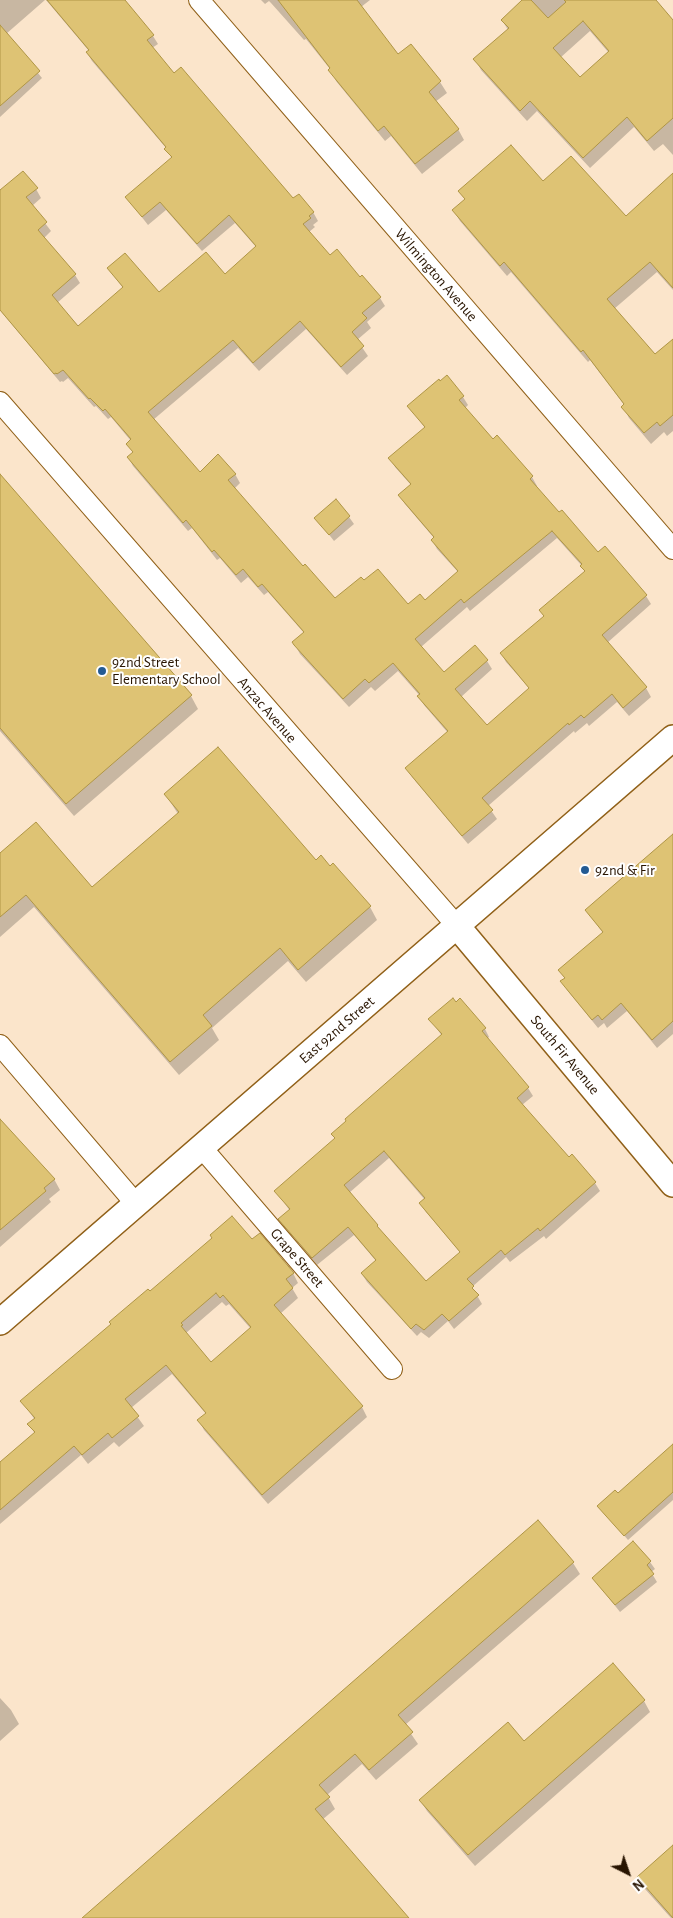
<!DOCTYPE html>
<style>
body{margin:0}
#map{position:relative;width:673px;height:1918px;overflow:hidden;background:#fbe5cb;font-family:"Alegreya Sans",sans-serif}
canvas{display:block}
.north{position:absolute;left:603px;top:1848px;width:50px;height:50px;-webkit-text-stroke:4px #fff;paint-order:stroke;rotate:139deg;font-size:14px;font-weight:700;line-height:20px;text-align:center;color:#281400}
.north::after{content:'';display:block;margin:auto;width:18px;height:22px;background:#281400;clip-path:polygon(50% 0,100% 100%,50% 72%,0 100%)}
</style>
<div id="map">
<canvas width="673" height="1918"></canvas>
<div class="north">N</div>
</div>
<script>
const ctx = document.querySelector('canvas').getContext('2d');
ctx.lineJoin = 'round';
function fillPath(path, color) { ctx.fillStyle = color; ctx.fill(path, 'evenodd'); }
const shape = rows => new Path2D(rows.map(r => 'M' + r).join(''));
function trace(path, color, width, dash) { ctx.strokeStyle = color; ctx.lineWidth = width; ctx.lineCap = dash ? 'butt' : 'round'; ctx.setLineDash(dash || []); ctx.stroke(path); }
function label(font, color, halo, rows, align = 'center') {
  ctx.font = font + ' "Alegreya Sans",sans-serif'; ctx.lineWidth = 4; ctx.setLineDash([]); ctx.textBaseline = 'middle'; ctx.strokeStyle = halo; ctx.fillStyle = color; for (const [text, x, y, turn = 0] of rows) {
    ctx.save(); ctx.translate(x, y); ctx.rotate((+turn || 0) * Math.PI / 180); ctx.textAlign = isNaN(turn) ? turn : align; if (halo) ctx.strokeText(text, 0, 0); ctx.fillText(text, 0, 0); ctx.restore();
  }
}
fillPath(shape([
 [0,0,45,0,6,34,42,78,0,117],
 [46,0,123,0,153,36,158,44,152,48,174,75,293,200,313,212,318,221,313,225,315,227,309,232,330,257,360,278,380,298,385,306,367,322,371,328,357,340,368,356,347,375,306,329,259,371,238,348,153,420,199,473,235,474,240,483,234,489,303,568,335,600,408,606,425,601,458,572,437,549,432,540,434,538,405,504,400,496,411,485,395,467,390,458,425,428,409,406,447,377,463,397,468,405,465,408,493,440,532,477,537,486,535,487,598,554,646,596,651,604,607,643,646,688,651,697,629,716,617,702,589,726,587,723,575,733,574,731,488,806,497,819,468,844,412,777,407,768,448,733,424,705,419,697,420,696,398,671,375,691,371,687,349,707,300,654,294,643,304,633,268,592,264,595,248,577,241,583,220,558,217,560,192,528,188,531,133,466,128,457,133,453,128,444,131,441,111,417,108,419,96,406,94,407,68,378,63,382,62,381,60,382,0,310,0,192,36,189,41,198,32,206,51,231,44,238,75,275,80,283,57,303,78,327,123,288,108,268,159,294,225,275,256,247,235,223,202,251,166,210,148,225,126,197,172,159,166,148,92,61,87,53,89,51],
 [557,538,582,566,586,572,541,611,544,617,501,653,506,662,530,689,487,726,461,697,492,669,487,661,444,674,421,647,467,607,470,611],
 [261,0,370,0,361,7,398,55,410,45,440,82,447,93,435,102,458,129,464,140,422,174,391,136,385,141,336,81,330,69,306,39,304,40,271,3,269,1,265,4],
 [523,0,654,0,673,22,673,155,663,144,654,151,634,127,590,168,537,111,527,121,481,70,475,59,508,30,502,20],
 [590,31,609,53,580,79,560,58],
 [673,175,673,290,657,272,614,309,655,356,673,340,673,431,667,436,664,432,651,444,629,418,623,407,625,406,590,360,588,362,511,272,507,276,460,221,454,211,465,200,460,191,543,183,626,218],
 [0,476,191,696,198,709,74,816,0,731],
 [349,517,354,524,334,541,316,518],
 [166,795,330,867,370,907,377,920,306,982,288,961,212,1028,219,1040,179,1075,34,907,0,937,0,855,92,889,178,814],
 [673,835,673,1034,657,1048,627,1011,607,1028,604,1023,598,1028,567,990,562,981,565,979,560,970,603,933,586,910],
 [430,1019,485,1029,489,1037,487,1039,528,1088,533,1096,522,1105,568,1159,572,1156,595,1183,600,1191,546,1239,544,1236,510,1262,506,1257,472,1287,482,1304,454,1329,448,1321,429,1338,421,1332,417,1336,367,1282,362,1274,376,1261,354,1235,317,1265,285,1227,280,1219,290,1211,276,1191,336,1139,333,1134,442,1036],
 [389,1158,425,1200,421,1204,426,1212,461,1253,426,1283,381,1233,349,1193],
 [0,1120,54,1179,60,1190,49,1199,51,1202,0,1247],
 [252,1241,293,1273,298,1283,292,1288,298,1298,280,1314,362,1407,367,1417,268,1504,204,1430,199,1421,206,1414,172,1374,131,1408,144,1426,119,1447,114,1442,88,1464,81,1455,0,1524,0,1464,35,1434,29,1424,35,1420,22,1401,150,1293],
 [222,1302,226,1306,229,1304,251,1329,211,1363,186,1333],
 [673,1446,673,1500,628,1540,599,1506,617,1494],
 [538,1522,573,1563,580,1574,405,1725,418,1744,376,1780,362,1764,327,1795,335,1809,322,1820,407,1918,84,1918],
 [633,1543,650,1562,655,1569,651,1572,657,1582,620,1612,593,1578],
 [0,1698,11,1710,19,1724,0,1741],
 [644,1701,650,1712,475,1866,427,1811,420,1800,524,1742],
 [673,1847,673,1918,671,1918,645,1889,638,1877]
]), '#0003');
const building = shape([
 [47,0,125,0,154,35,147,40,174,73,181,67,293,198,299,194,314,212,309,216,311,218,303,224,330,255,337,249,360,277,362,275,381,297,362,313,367,318,352,332,364,346,341,367,300,321,253,363,233,340,148,412,200,472,218,454,236,474,228,480,303,566,305,564,335,598,361,577,364,580,378,569,408,604,420,594,425,600,458,571,431,540,434,537,398,495,411,484,388,458,425,427,407,406,439,379,440,381,447,375,464,396,459,400,493,439,497,435,533,476,530,479,559,512,562,510,598,552,605,546,647,595,602,635,647,687,623,708,612,694,584,718,581,715,569,725,568,723,482,798,493,810,462,836,405,768,448,731,417,696,420,694,393,663,369,683,365,679,343,699,294,645,292,642,304,632,262,584,258,587,243,569,236,575,214,550,212,552,186,520,183,523,127,457,133,452,126,444,131,439,105,409,103,411,90,398,89,399,63,370,57,374,56,373,54,374,0,310,0,190,23,171,38,188,26,197,47,222,38,230,76,274,52,295,78,326,123,287,107,268,125,253,159,292,206,252,225,274,256,246,229,215,197,244,160,202,142,217,125,197,172,157,164,149,166,147,86,52,89,50,47,0],
 [552,531,582,564,580,566,585,571,539,610,544,616,500,653,529,688,487,725,455,689,488,660,475,645,444,672,415,639,461,599,464,603,552,531],
 [278,0,357,0,398,54,411,44,441,81,429,92,459,129,415,164,384,126,378,131,328,70,330,68,278,0],
 [522,0,531,0,548,18,566,2,564,0,656,0,673,20,673,118,647,141,627,117,583,158,530,101,520,111,473,59,509,28,501,20,522,0],
 [583,21,609,51,580,77,553,48,583,21],
 [0,25,40,71,0,106,0,25],
 [511,145,543,181,571,156,626,216,673,173,673,288,650,262,607,299,655,354,673,339,673,415,660,426,657,422,644,433,621,407,624,404,583,350,581,352,504,262,500,266,452,210,465,199,458,191,511,145],
 [0,474,192,695,66,804,0,728,0,474],
 [336,499,350,516,329,535,314,518,336,499],
 [218,747,316,860,321,855,330,866,333,863,371,906,298,970,280,948,203,1015,212,1026,170,1062,26,895,0,917,0,853,36,822,92,887,179,812,164,794,218,747],
 [673,834,673,1021,652,1040,621,1003,602,1020,598,1015,592,1020,560,981,565,978,558,970,603,932,585,910,673,834],
 [453,998,456,1002,460,998,486,1028,482,1031,529,1087,517,1098,569,1157,572,1154,596,1182,540,1231,538,1228,505,1255,501,1250,467,1279,474,1286,472,1288,479,1295,449,1321,442,1314,424,1330,416,1324,411,1329,361,1273,376,1260,348,1227,312,1258,278,1219,290,1209,274,1191,335,1138,331,1134,346,1121,345,1119,442,1034,428,1019,453,998],
 [384,1151,425,1198,419,1203,460,1252,426,1281,377,1226,378,1225,344,1185,384,1151],
 [0,1119,55,1179,44,1188,46,1191,0,1230,0,1119],
 [232,1216,252,1239,260,1233,294,1273,286,1279,293,1288,274,1305,363,1406,262,1495,197,1420,206,1413,166,1365,125,1399,139,1416,112,1438,108,1433,82,1455,74,1446,0,1510,0,1462,35,1432,27,1424,35,1418,20,1401,111,1324,109,1322,148,1289,150,1291,212,1238,210,1235,232,1216],
 [216,1293,220,1298,223,1295,251,1327,211,1362,181,1326,183,1325,181,1323,216,1293],
 [673,1444,673,1492,624,1536,597,1506,615,1490,618,1493,673,1444],
 [538,1520,574,1562,398,1715,413,1732,369,1770,355,1754,319,1785,330,1797,315,1809,409,1918,82,1918,538,1520],
 [633,1541,651,1561,647,1565,654,1574,615,1605,592,1578,633,1541],
 [613,1663,645,1700,468,1855,419,1800,508,1722,524,1741,613,1663],
 [673,1845,673,1918,637,1877,673,1845]
]);
fillPath(building, '#dec374');
trace(building, '#af9545', 1);
const minor = shape([
 [199,0,673,549],
 [0,402,457,926],
 [0,1045,136,1204],
 [202,1148,392,1369]
]);
const tertiary = shape([
 [457,926,673,1184],
 [0,1322,673,738]
]);
trace(minor, '#906018', 22);
trace(tertiary, '#906018', 28);
trace(minor, '#fff', 20);
trace(tertiary, '#fff', 25);
for (const [x, y, r, color] of [
 [102,671,5,"#245b93"],
 [585,870,5,"#245b93"]
]) { const dot = new Path2D(); dot.arc(x, y, r, 0, 2 * Math.PI); ctx.fillStyle = color; ctx.fill(dot); trace(dot, '#fff', 2); }
label('15px', '#281400', '#fff', [
 ["Wilmington Avenue",436,275,49],
 ["Anzac Avenue",267,710,49],
 ["East 92nd Street",337,1030,-41],
 ["South Fir Avenue",565,1055,50],
 ["Grape Street",297,1258,49]
]);
label('15px', '#281400', '#fff', [
 ["92nd Street",112,662],
 ["Elementary School",112,679],
 ["92nd & Fir",595,870]
], 'left');
</script>
